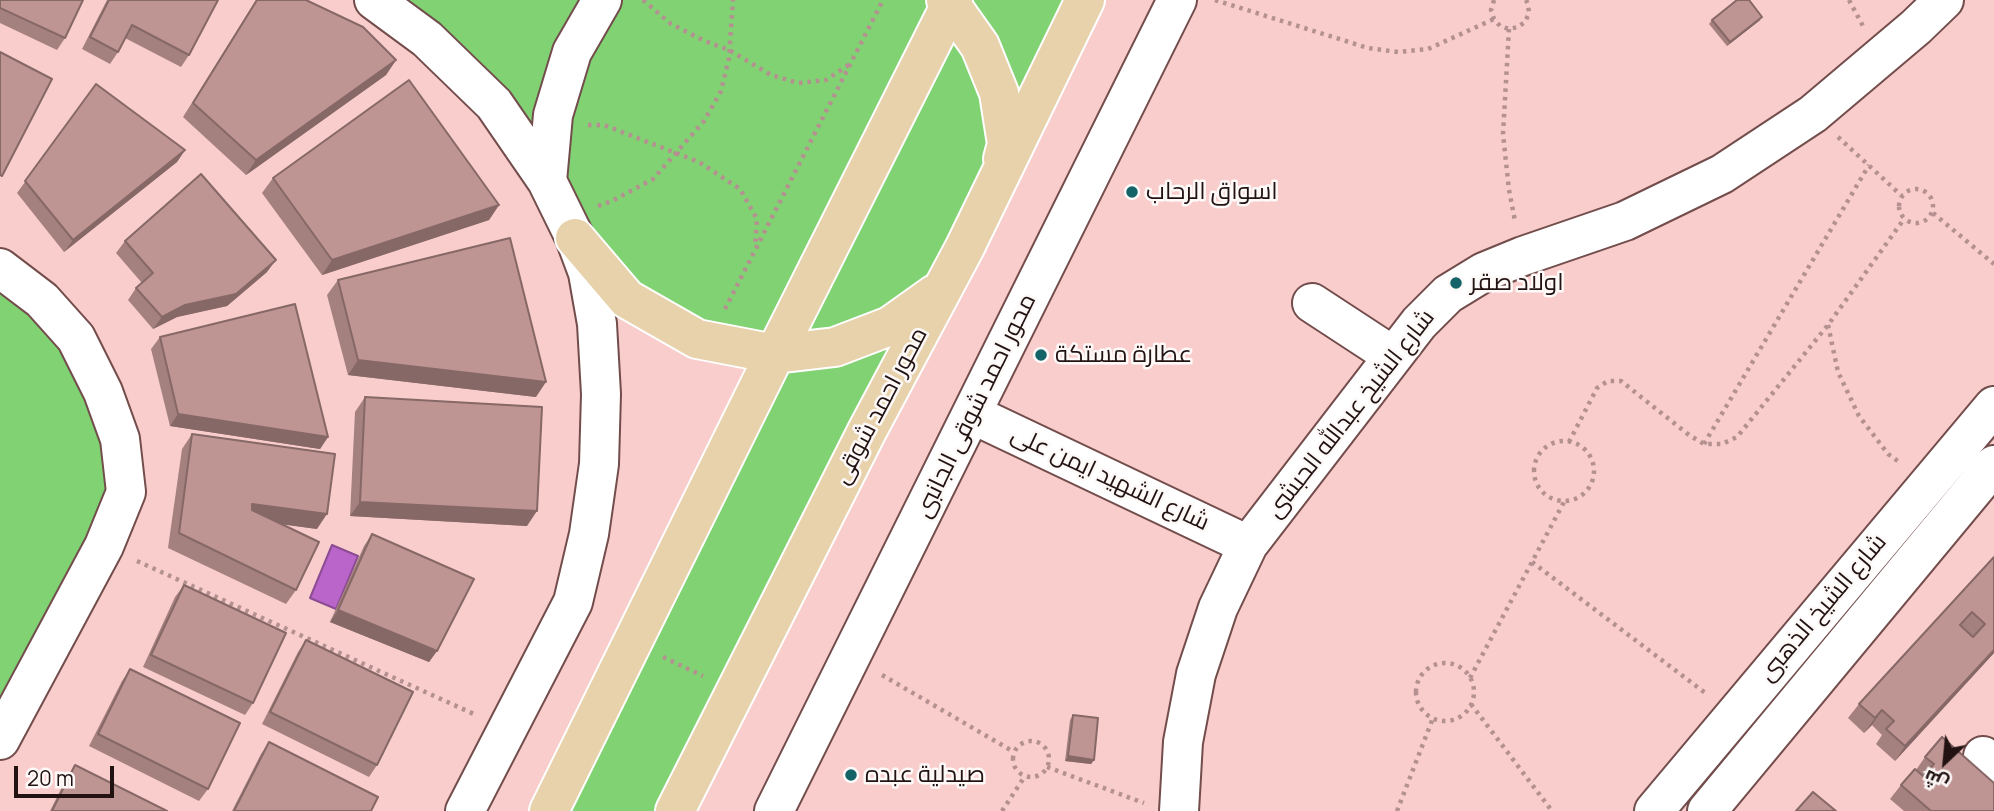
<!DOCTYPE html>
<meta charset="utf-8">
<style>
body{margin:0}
#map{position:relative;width:1994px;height:811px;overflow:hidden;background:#f9cdcb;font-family:Manrope,Cairo,sans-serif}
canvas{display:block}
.north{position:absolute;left:1910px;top:727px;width:70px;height:70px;-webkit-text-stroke:5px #fdf9f8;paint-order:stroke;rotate:206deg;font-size:19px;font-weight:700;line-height:28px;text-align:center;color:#221312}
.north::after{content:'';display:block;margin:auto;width:24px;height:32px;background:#221312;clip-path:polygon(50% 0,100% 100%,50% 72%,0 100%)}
.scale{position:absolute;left:14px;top:766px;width:100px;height:32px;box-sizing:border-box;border:4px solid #221312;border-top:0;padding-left:9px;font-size:21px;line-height:24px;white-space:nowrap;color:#221312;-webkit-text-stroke:5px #fdf9f8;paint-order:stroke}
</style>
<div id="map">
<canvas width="1994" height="811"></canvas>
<div class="north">ش</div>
<div class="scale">20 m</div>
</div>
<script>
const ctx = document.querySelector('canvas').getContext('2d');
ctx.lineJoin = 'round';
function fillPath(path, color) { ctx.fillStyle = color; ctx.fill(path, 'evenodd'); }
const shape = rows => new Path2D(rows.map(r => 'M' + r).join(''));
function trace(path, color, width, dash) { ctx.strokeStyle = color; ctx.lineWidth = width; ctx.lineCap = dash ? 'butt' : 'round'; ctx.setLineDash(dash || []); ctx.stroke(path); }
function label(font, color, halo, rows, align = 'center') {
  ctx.font = font + ' Manrope,Cairo,sans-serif'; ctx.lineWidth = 5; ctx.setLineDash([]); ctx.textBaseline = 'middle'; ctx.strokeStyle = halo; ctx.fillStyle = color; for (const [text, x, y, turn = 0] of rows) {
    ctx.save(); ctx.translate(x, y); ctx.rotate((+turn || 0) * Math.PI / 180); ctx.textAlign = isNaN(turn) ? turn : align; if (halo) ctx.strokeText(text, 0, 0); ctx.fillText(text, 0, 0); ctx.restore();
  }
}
fillPath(shape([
 [374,0,1085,0,674,811,549,811,775,354,627,299,547,181],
 [0,268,42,300,126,492,0,740]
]), '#80d273');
const water = shape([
 [332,545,358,556,336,609,310,598,332,545]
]);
fillPath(water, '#ba65ca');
trace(water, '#8c4c93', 2);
const minor = shape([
 [374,0,427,39,494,104,547,181,575,238,588,273,597,324,601,394,599,464,589,534,573,602,465,811],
 [547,181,553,115,572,52,602,0],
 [0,268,42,300,76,338,103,392,120,439,126,492,104,546,0,740],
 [1312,303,1393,356],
 [972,414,1248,545],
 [1983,756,1994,766],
 [774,811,1177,0],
 [1179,811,1183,742,1196,674,1218,608,1248,545,1419,323,1448,294,1484,272,1523,256,1625,221,1722,174,1813,114,1916,27,1944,0],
 [1654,811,1994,406],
 [1707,811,1994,465]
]);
const major = shape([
 [946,0,951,5,980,46,999,93,1007,144,1003,159],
 [575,238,627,299,697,339,775,354,835,347,890,326,935,294],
 [549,811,775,354,953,0],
 [675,811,867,431,965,247,1085,0]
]);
trace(minor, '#724d4c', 42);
trace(major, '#fff', 42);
trace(shape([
 [643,0,671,24,705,41,729,50,771,75,798,83,826,80,850,64],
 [1215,0,1368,48,1398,52,1428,49,1494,19],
 [1494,0,1491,10,1494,19,1500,26,1509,29,1518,27,1525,22,1529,13,1528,4,1526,0],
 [1849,0,1863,26],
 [1509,29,1503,134,1509,190,1515,221],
 [588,125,604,125,699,162,740,189,757,219,755,247],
 [1838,137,1902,196],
 '1899 206a17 17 0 1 1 34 0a17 17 0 1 1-34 0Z',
 [598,206,612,201,653,179,704,121,721,91,729,58,733,0],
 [1933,213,1994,264],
 [725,309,883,0],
 [1828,325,1838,372,1859,416,1888,454,1899,462],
 '1534 471a30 30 0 1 1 60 0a30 30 0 1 1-60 0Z',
 [1569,442,1597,388,1608,381,1621,381,1689,435,1704,444,1722,444,1737,437,1828,325,1904,219],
 [1704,444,1869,165],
 [137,561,476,715],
 [1532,562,1708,695],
 [663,657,703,676],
 '1416 692a29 29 0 1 1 58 0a29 29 0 1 1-58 0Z',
 [882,675,1014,752],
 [1470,678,1564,502],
 [1471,704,1552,811],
 '1013 759a18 18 0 1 1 36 0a18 18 0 1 1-36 0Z',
 [1047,767,1144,803],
 [1002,811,1025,776],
 [1397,811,1433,718]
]), '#b49190', 4.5, [3.5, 5]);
trace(minor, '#fff', 38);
trace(major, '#e7d2ac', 38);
fillPath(shape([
 [0,0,65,38,57,50,0,23],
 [107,0,218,0,189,55,181,67,125,38,118,52,110,64,82,49],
 [256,0,306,0,396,60,386,75,246,175,183,117],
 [1762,17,1759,21,1727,46,1709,24,1712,20],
 [96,84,185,150,177,162,64,252,17,193],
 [273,178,499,205,489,220,322,275,262,193],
 [125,241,267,272,227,306,177,317,153,329,128,300,136,288,142,283,116,253],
 [338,280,536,397,348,375,327,295],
 [160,337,328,437,320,449,170,426,151,349],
 [365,397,527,526,350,516,355,412],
 [192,434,317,529,282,524,296,590,286,604,168,548,182,449],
 [372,534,437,651,429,662,330,622,364,546],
 [1994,557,1994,653,1895,761,1876,744,1882,735,1872,725,1864,733,1848,718,1859,704],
 [184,585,253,703,245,715,143,667,175,597],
 [306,640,377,765,369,777,262,724,298,652],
 [130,669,208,789,199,801,89,746,122,681],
 [1073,715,1094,760,1091,764,1065,761,1070,720],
 [269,742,371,811,232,811,261,754],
 [1925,757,1994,811,1904,811,1890,799,1901,785,1916,770],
 [75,765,167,811,50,811,67,777]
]), '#a4807e');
fillPath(shape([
 [1762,17,1759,21,1727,46,1730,42],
 [396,60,386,75,246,175,256,160],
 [185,150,177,162,64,252,73,240],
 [499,205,489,220,322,275,332,260],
 [276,260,267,272,227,306,177,317,153,329,162,317],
 [358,360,546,382,536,397,348,375],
 [178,414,328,437,320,449,170,426],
 [360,502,537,511,527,526,350,516],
 [252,504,327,514,317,529,242,519],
 [338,610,437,651,429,662,330,622],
 [1994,650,1994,653,1895,761,1905,746],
 [1882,710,1872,725,1864,733,1875,718],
 [1068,756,1094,760,1091,764,1065,761]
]), '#866867');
const building = shape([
 [0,0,83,0,65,38,0,8,0,0],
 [109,0,218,0,189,55,132,25,118,52,90,37,109,0],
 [257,0,306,0,363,27,396,60,256,160,193,103,257,0],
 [1737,0,1749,0,1762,17,1730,42,1712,20,1737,0],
 [0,52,52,79,2,176,0,175,0,52],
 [409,80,499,205,332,260,273,178,409,80],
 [96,84,185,150,73,240,25,181,96,84],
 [201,174,276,260,236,294,185,305,162,317,136,288,153,273,125,241,201,174],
 [510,238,546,382,358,360,338,280,510,238],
 [295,304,328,437,178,414,160,337,295,304],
 [365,397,542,407,537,511,360,502,365,397],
 [192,434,335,454,327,514,252,504,252,510,319,542,296,590,179,533,192,434],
 [372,534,474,579,437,651,338,610,372,534],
 [1994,557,1994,650,1905,746,1886,729,1894,721,1882,710,1875,718,1859,704,1994,557],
 [1972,612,1985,624,1973,637,1960,625,1972,612],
 [184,585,286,633,253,703,151,655,184,585],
 [306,640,413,692,377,765,270,712,306,640],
 [130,669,240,723,208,789,98,734,130,669],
 [1073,715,1098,718,1094,760,1068,756,1073,715],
 [1942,737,1994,783,1994,811,1931,811,1901,785,1915,769,1923,776,1934,764,1925,757,1942,737],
 [269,742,378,797,371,811,234,811,269,742],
 [75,765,167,811,52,811,75,765],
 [1813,792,1836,811,1796,811,1813,792]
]);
fillPath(building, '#bf9593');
trace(building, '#866867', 2);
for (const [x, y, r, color] of [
 [1132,192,7,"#136368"],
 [1456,283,7,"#136368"],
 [1041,355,7,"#136368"],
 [851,775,7,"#136368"]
]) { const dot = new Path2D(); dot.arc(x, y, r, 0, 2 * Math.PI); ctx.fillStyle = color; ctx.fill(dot); trace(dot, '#fdf9f8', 2.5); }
label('24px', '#221312', '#fdf9f8', [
 ["اسواق الرحاب",1146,192],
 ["اولاد صقر",1470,283],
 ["عطارة مستكة",1055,355],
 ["صيدلية عبده",865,775]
], 'left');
label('24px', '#221312', '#fdf9f8', [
 ["محور احمد شوقى",881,406,-62],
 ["محور احمد شوقى الجانبى",976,406,-64],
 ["شارع الشيخ عبدالله الحبشى",1351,414,-52],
 ["شارع الشهيد ايمن على",1110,479,25],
 ["شارع الشيخ الذهبى",1823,608,-50]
]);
</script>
